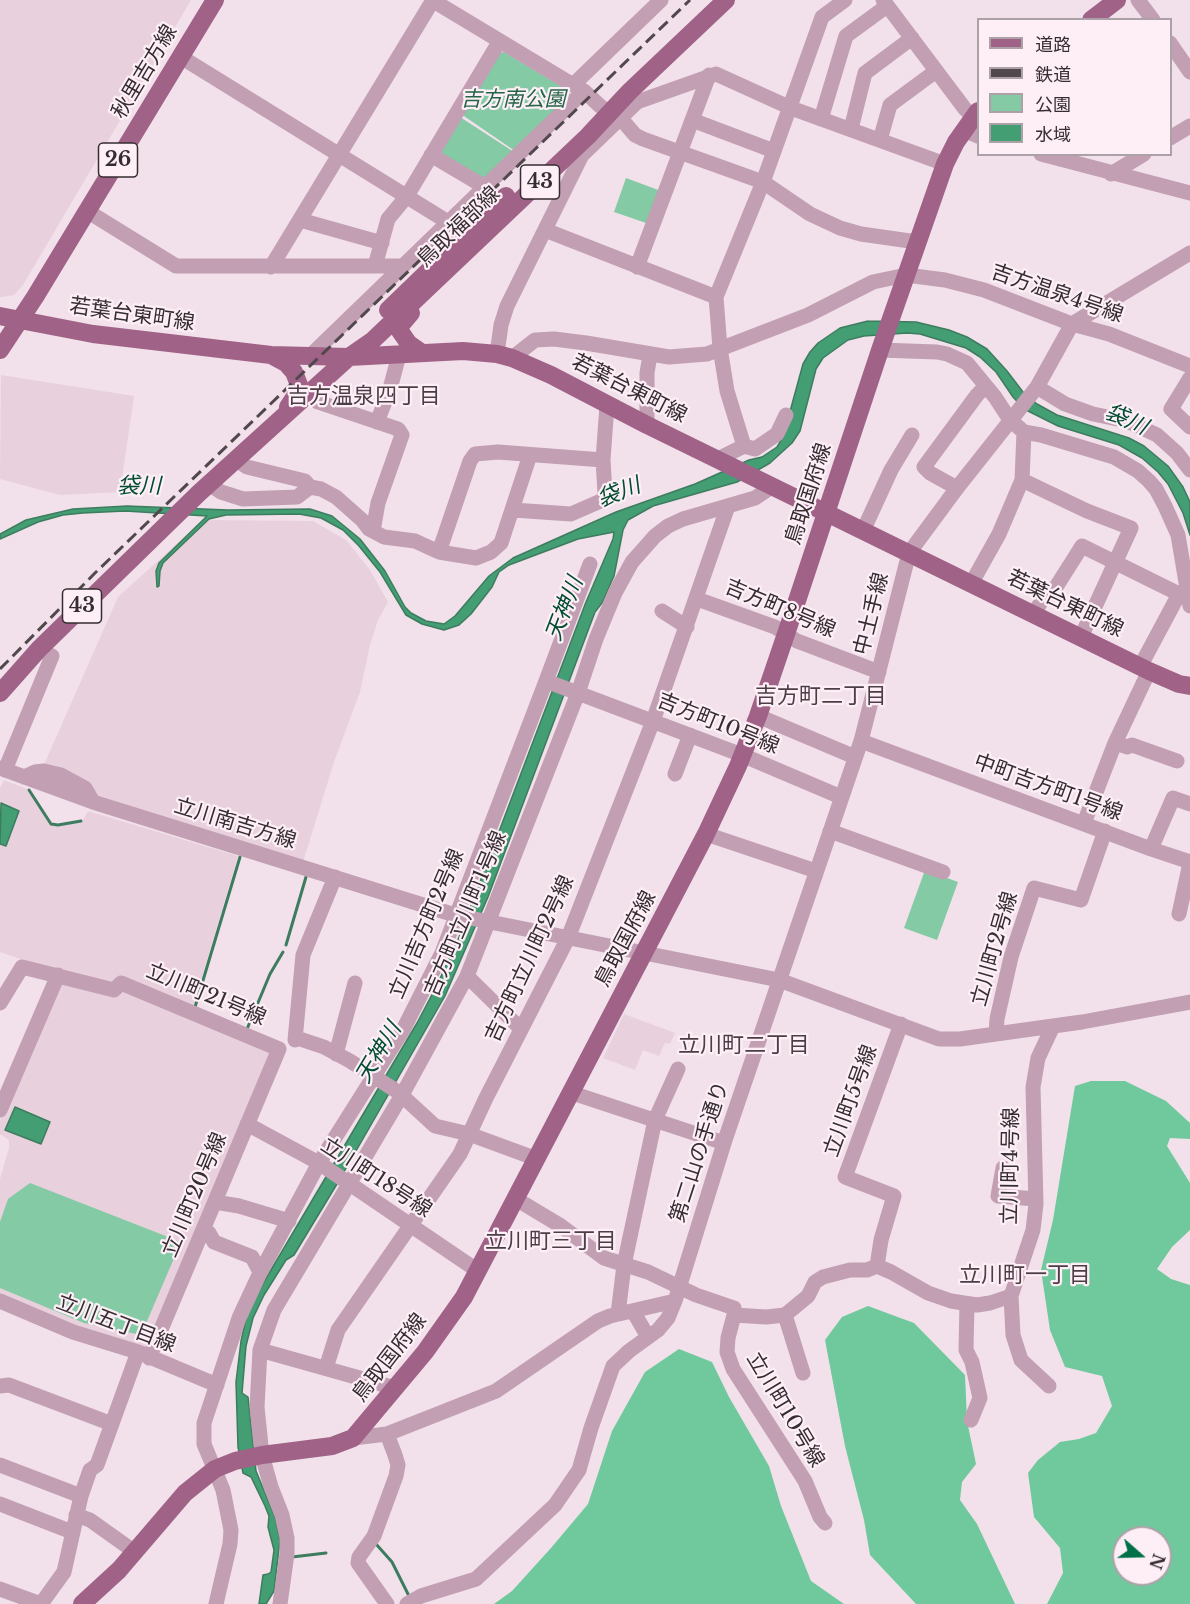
<!DOCTYPE html>
<meta charset="utf-8">
<style>
body{margin:0}
#map{position:relative;width:1190px;height:1604px;overflow:hidden;background:#f2e1ea;font-family:"Libre Baskerville","Noto Sans JP",serif}
canvas{display:block}
.legend{position:absolute;left:977px;top:18px;width:195px;height:138px;box-sizing:border-box;background:#feeff7;border:2px solid #ada1a8;margin:0;padding:8px 10px;list-style:none;font-size:18px;color:#342d31}
.legend li{display:flex;align-items:center;gap:12px;height:30px}
.legend b{width:30px;border:2px solid #ada1a8}
.north{position:absolute;left:1112px;top:1526px;width:60px;height:60px;box-sizing:border-box;background:#feeff7;border:2px solid #ada1a8;border-radius:50%;rotate:110deg;font-size:16px;font-weight:700;line-height:24px;text-align:center;color:#342d31}
.north::after{content:'';display:block;margin:auto;width:21px;height:27px;background:#007048;clip-path:polygon(50% 0,100% 100%,50% 72%,0 100%)}
</style>
<div id="map">
<canvas width="1190" height="1604"></canvas>
<ul class="legend">
<li><b style="height:8px;background:#a06287"></b>道路</li>
<li><b style="height:8px;background:#51484d"></b>鉄道</li>
<li><b style="height:16px;background:#83caa5"></b>公園</li>
<li><b style="height:16px;background:#439e73"></b>水域</li>
</ul>
<div class="north">N</div>
</div>
<script>
const ctx = document.querySelector('canvas').getContext('2d');
ctx.lineJoin = 'round';
function fillPath(path, color) { ctx.fillStyle = color; ctx.fill(path, 'evenodd'); }
const shape = rows => new Path2D(rows.map(r => 'M' + r).join(''));
function trace(path, color, width, dash) { ctx.strokeStyle = color; ctx.lineWidth = width; ctx.lineCap = dash ? 'butt' : 'round'; ctx.setLineDash(dash || []); ctx.stroke(path); }
function label(font, color, halo, rows, align = 'center') {
  ctx.font = font + ' "Libre Baskerville","Noto Sans JP",serif'; ctx.lineWidth = 4.5; ctx.setLineDash([]); ctx.textBaseline = 'middle'; ctx.strokeStyle = halo; ctx.fillStyle = color; for (const [text, x, y, turn = 0] of rows) {
    ctx.save(); ctx.translate(x, y); ctx.rotate((+turn || 0) * Math.PI / 180); ctx.textAlign = isNaN(turn) ? turn : align; if (halo) ctx.strokeText(text, 0, 0); ctx.fillText(text, 0, 0); ctx.restore();
  }
}
fillPath(shape([
 [0,0,191,0,23,285,14,295,2,297,0,297],
 [1,375,134,396,120,492,60,495,0,479],
 [203,520,313,521,346,540,370,570,388,602,378,620,370,645,360,692,334,762,303,862,39,776,118,597],
 [4,780,27,789,51,825,64,825,82,822,88,811,238,856,193,1007,23,960,0,952,0,788],
 [59,981,122,988,273,1053,148,1352,0,1297,0,1179,9,1148,9,1140,0,1134,0,1121],
 [624,1014,675,1033,670,1044,665,1043,659,1056,643,1050,635,1070,603,1058]
]), '#e8d0dd');
fillPath(shape([
 [504,52,569,91,570,97,515,151,461,114,498,53],
 [460,117,514,152,483,182,437,154],
 [626,178,661,191,649,224,614,212],
 [925,870,958,882,937,940,904,928],
 [30,1183,181,1242,141,1335,84,1323,0,1288,0,1222,8,1199]
]), '#83caa5');
fillPath(shape([
 [1091,1081,1125,1081,1166,1101,1190,1123,1190,1139,1170,1138,1167,1146,1190,1183,1190,1230,1172,1247,1157,1269,1171,1279,1190,1285,1190,1604,1047,1604,1063,1573,1060,1548,1034,1517,1028,1473,1038,1460,1060,1442,1079,1439,1096,1433,1112,1406,1102,1376,1065,1367,1050,1330,1041,1270,1053,1220,1075,1086],
 [1124,1538,1160,1538,1160,1574,1124,1574],
 [868,1306,914,1323,965,1375,967,1421,976,1464,962,1482,960,1500,977,1524,1015,1604,916,1604,870,1555,864,1520,845,1446,825,1340,842,1317],
 [679,1349,712,1362,729,1397,769,1466,781,1506,811,1581,844,1604,494,1604,512,1591,551,1548,588,1504,612,1431,645,1372]
]), '#6fc99c');
const water = shape([
 [868,321,916,322,949,330,967,337,987,349,1007,371,1023,392,1037,404,1057,415,1129,438,1144,446,1168,466,1183,487,1190,502,1190,535,1183,513,1168,484,1158,472,1142,458,1119,445,1058,426,1024,409,1013,397,996,372,980,357,966,348,920,334,907,333,864,336,848,340,823,358,816,369,800,431,792,443,770,463,737,482,653,506,628,520,623,530,614,576,602,603,595,612,488,897,445,996,337,1184,294,1255,286,1260,264,1295,253,1318,246,1346,242,1393,248,1397,256,1471,275,1517,280,1540,274,1591,266,1604,259,1604,263,1575,268,1574,271,1572,274,1550,268,1527,269,1516,265,1506,251,1477,243,1473,238,1447,236,1382,241,1341,247,1314,265,1280,417,1023,437,985,459,937,586,602,613,539,614,532,578,539,509,565,499,572,492,587,471,614,459,625,444,630,422,624,406,615,380,572,359,546,343,530,321,518,299,514,226,515,209,519,163,563,160,571,159,586,157,587,156,571,159,563,207,516,125,511,83,513,63,515,38,522,0,539,0,534,26,520,73,509,127,506,228,510,310,509,332,516,360,539,385,571,405,607,411,613,426,621,444,624,455,616,489,576,513,558,616,512,695,484,749,460,762,457,777,447,783,437,803,364,810,352,818,343,840,328,868,321],
 [1,803,19,811,6,846,0,844,1,803],
 [15,1107,50,1122,41,1144,5,1130,15,1107]
]);
fillPath(water, '#439e73');
trace(water, '#3e7c5f', 1.5);
trace(shape([
 [29,790,51,824,58,825,81,821],
 [286,945,306,877],
 [195,1007,240,857],
 [247,1029,270,974,283,952],
 [376,1544,392,1562,409,1596],
 [292,1557,326,1553]
]), '#3e7c5f', 3);
trace(shape([
 [432,0,573,85,661,0],
 [883,0,965,109,974,117],
 [1138,0,1153,20],
 [1170,43,1190,72],
 [181,57,456,227],
 [573,85,584,91,600,106,623,121,635,135,643,139,763,182,810,214,840,228,861,234,917,242],
 [821,119,846,36,887,6],
 [692,120,774,151],
 [851,129,865,73,912,38],
 [964,130,978,136],
 [1170,138,1190,126],
 [880,140,890,105,936,71],
 [1041,154,1190,193],
 [431,155,485,187],
 [1111,174,1144,154],
 [87,211,176,266,402,266],
 [300,220,382,243],
 [545,230,716,297],
 [375,266,388,219,407,196,499,42],
 [271,267,433,0],
 [637,267,709,75],
 [880,350,937,352,947,354,967,363,995,397,1010,420,1024,432,1022,480,999,534,971,584],
 [497,354,501,325,507,306,582,155,637,102,716,74,791,108,945,164],
 [309,357,584,91],
 [512,358,535,340,554,339,586,343,669,357,707,354,808,315,873,282,906,275,945,280,984,290,1072,324,1109,334,1190,366],
 [1190,378,1171,409,1190,427],
 [1037,387,1065,404,1093,414,1127,421,1157,435,1177,453,1190,470],
 [308,395,318,402,398,429,402,435,378,503,373,531],
 [377,422,390,389,399,355],
 [647,425,647,373,650,355],
 [1024,432,1041,435,1114,457,1138,471,1149,481,1156,489,1165,506,1178,535,1190,606],
 [744,446,755,449,777,434,786,415],
 [718,459,744,446,727,391,720,348,716,297,763,182,822,17,845,0],
 [236,460,247,467,305,481,310,487,321,489,336,497,362,520,369,529,384,537,415,541,439,552,476,558,491,552,501,543,530,455],
 [1022,480,1087,511,1131,528,1081,637],
 [209,484,221,492,243,499,297,497,310,487],
 [957,488,930,473,924,467,977,395,986,386],
 [513,510,571,514,603,500,605,493,603,460,607,405],
 [863,531,891,470,912,435],
 [439,552,470,461,475,454,498,452,603,460],
 [697,599,775,627,797,641,879,672],
 [662,611,687,627],
 [1034,614,1045,595,1049,598,1082,546,1179,594,1140,667],
 [546,681,590,564],
 [758,716,855,757],
 [861,741,1151,849,1173,798,1190,804],
 [1115,743,1127,747,1132,745,1177,761],
 [0,768,93,802,455,915,779,980,939,1039,960,1039,1082,1022,1190,1002],
 [5,770,52,656,39,649],
 [675,774,690,735],
 [24,777,35,772,44,771,61,775,85,788,93,802],
 [1084,823,1115,743,1149,671],
 [830,831,943,872],
 [706,834,816,871],
 [1151,849,1190,862],
 [1179,914,1190,863],
 [467,976,521,1029],
 [0,1003,22,967,114,990,121,983,279,1049],
 [996,1034,997,1019,1011,957,1034,888,1081,900,1105,831],
 [295,1040,297,1038,324,1047,350,1061,398,1092,435,1126,469,1134,537,1159],
 [295,1040,303,955,335,877],
 [336,1054,355,983],
 [572,1093,724,1143],
 [0,1110,58,975],
 [247,1124,319,1163,478,1271],
 [1003,1168,998,1196,1036,1199],
 [516,1199,561,1226,604,1258,648,1272,696,1295,734,1308,734,1315,766,1317,785,1315,808,1296,815,1282,823,1277,850,1270,867,1270,877,1266,891,1272,928,1293,951,1301,977,1305,990,1303,1011,1296,1033,1230,1036,1204,1033,1087,1038,1058,1053,1026],
 [215,1202,239,1206,289,1221],
 [203,1230,209,1233,214,1242,252,1257,260,1272],
 [877,1266,881,1240,894,1196,845,1177,901,1024],
 [1011,1296,1013,1335,1021,1360,1049,1386],
 [0,1301,73,1332,138,1352,217,1385],
 [967,1304,966,1350,972,1362,980,1398,971,1420],
 [633,1311,648,1337],
 [618,1314,624,1265,655,1120,678,1069],
 [734,1315,728,1338,727,1352,733,1369,805,1481,820,1517,825,1523],
 [785,1315,803,1373],
 [260,1350,395,1388],
 [149,1358,279,1049],
 [326,1368,338,1330,460,1154,486,1098,568,938,653,721,728,506],
 [0,1386,9,1385,112,1424],
 [353,1438,387,1434,496,1391,598,1321,610,1316,675,1301,725,1140,861,741,909,553,957,488,1037,387,1072,324,1190,253],
 [0,1465,81,1496],
 [0,1504,72,1532],
 [76,1515,90,1520,135,1552],
 [0,1589,41,1604],
 [41,1604,64,1572,81,1496,90,1470,97,1465,138,1352],
 [216,1604,230,1544,231,1530,223,1490,204,1444,204,1423,239,1318,259,1275,319,1163,403,1030,442,953,546,681,742,755,841,797],
 [280,1604,287,1554,287,1538,282,1515,271,1487,262,1455,257,1407,260,1350,274,1310,402,1095,467,976,578,693,596,639,615,593,632,562,655,536,668,526,683,519,755,498,773,486],
 [387,1604,358,1563,359,1557,374,1536,396,1476,398,1465,395,1455,387,1434],
 [407,1604,421,1596,476,1579,555,1505,579,1470,591,1428,613,1366,629,1351,658,1330,668,1318,675,1301]
]), '#c29fb3', 15);
trace(shape([
 [1091,20,1117,0],
 [388,310,506,196],
 [411,313,400,326,400,331,409,344,422,353],
 [0,316,93,334,271,355,349,357,463,351,497,354,512,358,551,375,647,425,1149,671,1179,684,1190,686],
 [0,350,35,297,215,0],
 [271,355,286,363,294,372,299,385,296,395,288,407],
 [0,693,39,649,199,493,349,357,372,341,588,136,630,91,726,0],
 [82,1604,119,1570,185,1493,215,1469,235,1461,262,1455,332,1446,353,1438,425,1352,464,1297,706,834,738,766,758,716,786,634,880,350,945,164,956,142,978,111]
]), '#a06287', 18);
trace(shape([
 [0,669,95,573,690,0]
]), '#51484d', 3, [12, 6]);
for (const [x, y, w] of [
 [118,160,39],
 [540,182,39],
 [82,606,39]
]) { const box = new Path2D(); box.roundRect(x - w / 2, y - 17, w, 34, 4.5); ctx.fillStyle = '#feeff7'; ctx.fill(box); trace(box, '#342d31', 1.5); }
label('bold 20px', '#342d31', null, [
 ["26",118,160],
 ["43",540,182],
 ["43",82,606]
]);
label('21px', '#342d31', '#feeff7', [
 ["秋里吉方線",145,72,-59],
 ["鳥取福部線",459,227,-44],
 ["吉方温泉4号線",1057,294,19],
 ["若葉台東町線",132,315,8],
 ["若葉台東町線",629,389,27],
 ["鳥取国府線",809,494,-72],
 ["若葉台東町線",1065,604,26],
 ["吉方町8号線",780,609,23],
 ["中土手線",872,614,-76],
 ["吉方町10号線",718,724,22],
 ["中町吉方町1号線",1048,788,20],
 ["立川南吉方線",235,824,17],
 ["吉方町立川町1号線",466,914,-67],
 ["立川吉方町2号線",427,924,-67],
 ["鳥取国府線",626,939,-62],
 ["立川町2号線",995,949,-74],
 ["吉方町立川町2号線",530,959,-65],
 ["立川町21号線",206,995,23],
 ["立川町5号線",851,1101,-70],
 ["第二山の手通り",700,1152,-72],
 ["立川町4号線",1011,1166,-89],
 ["立川町18号線",376,1178,33],
 ["立川町20号線",195,1195,-67],
 ["立川五丁目線",116,1324,21],
 ["鳥取国府線",390,1358,-52],
 ["立川町10号線",785,1410,59]
]);
label('italic 21px', '#236547', '#feeff7', [
 ["吉方南公園",513,100]
]);
label('22px', '#4c3e46', '#feeff7', [
 ["吉方温泉四丁目",364,397],
 ["吉方町二丁目",821,697],
 ["立川町二丁目",744,1046],
 ["立川町三丁目",551,1242],
 ["立川町一丁目",1025,1276]
]);
label('italic 22px', '#004c30', '#feeff7', [
 ["袋川",1126,420,24],
 ["袋川",139,487],
 ["袋川",619,493,-21],
 ["天神川",565,609,-69],
 ["天神川",379,1053,-59]
]);
</script>
